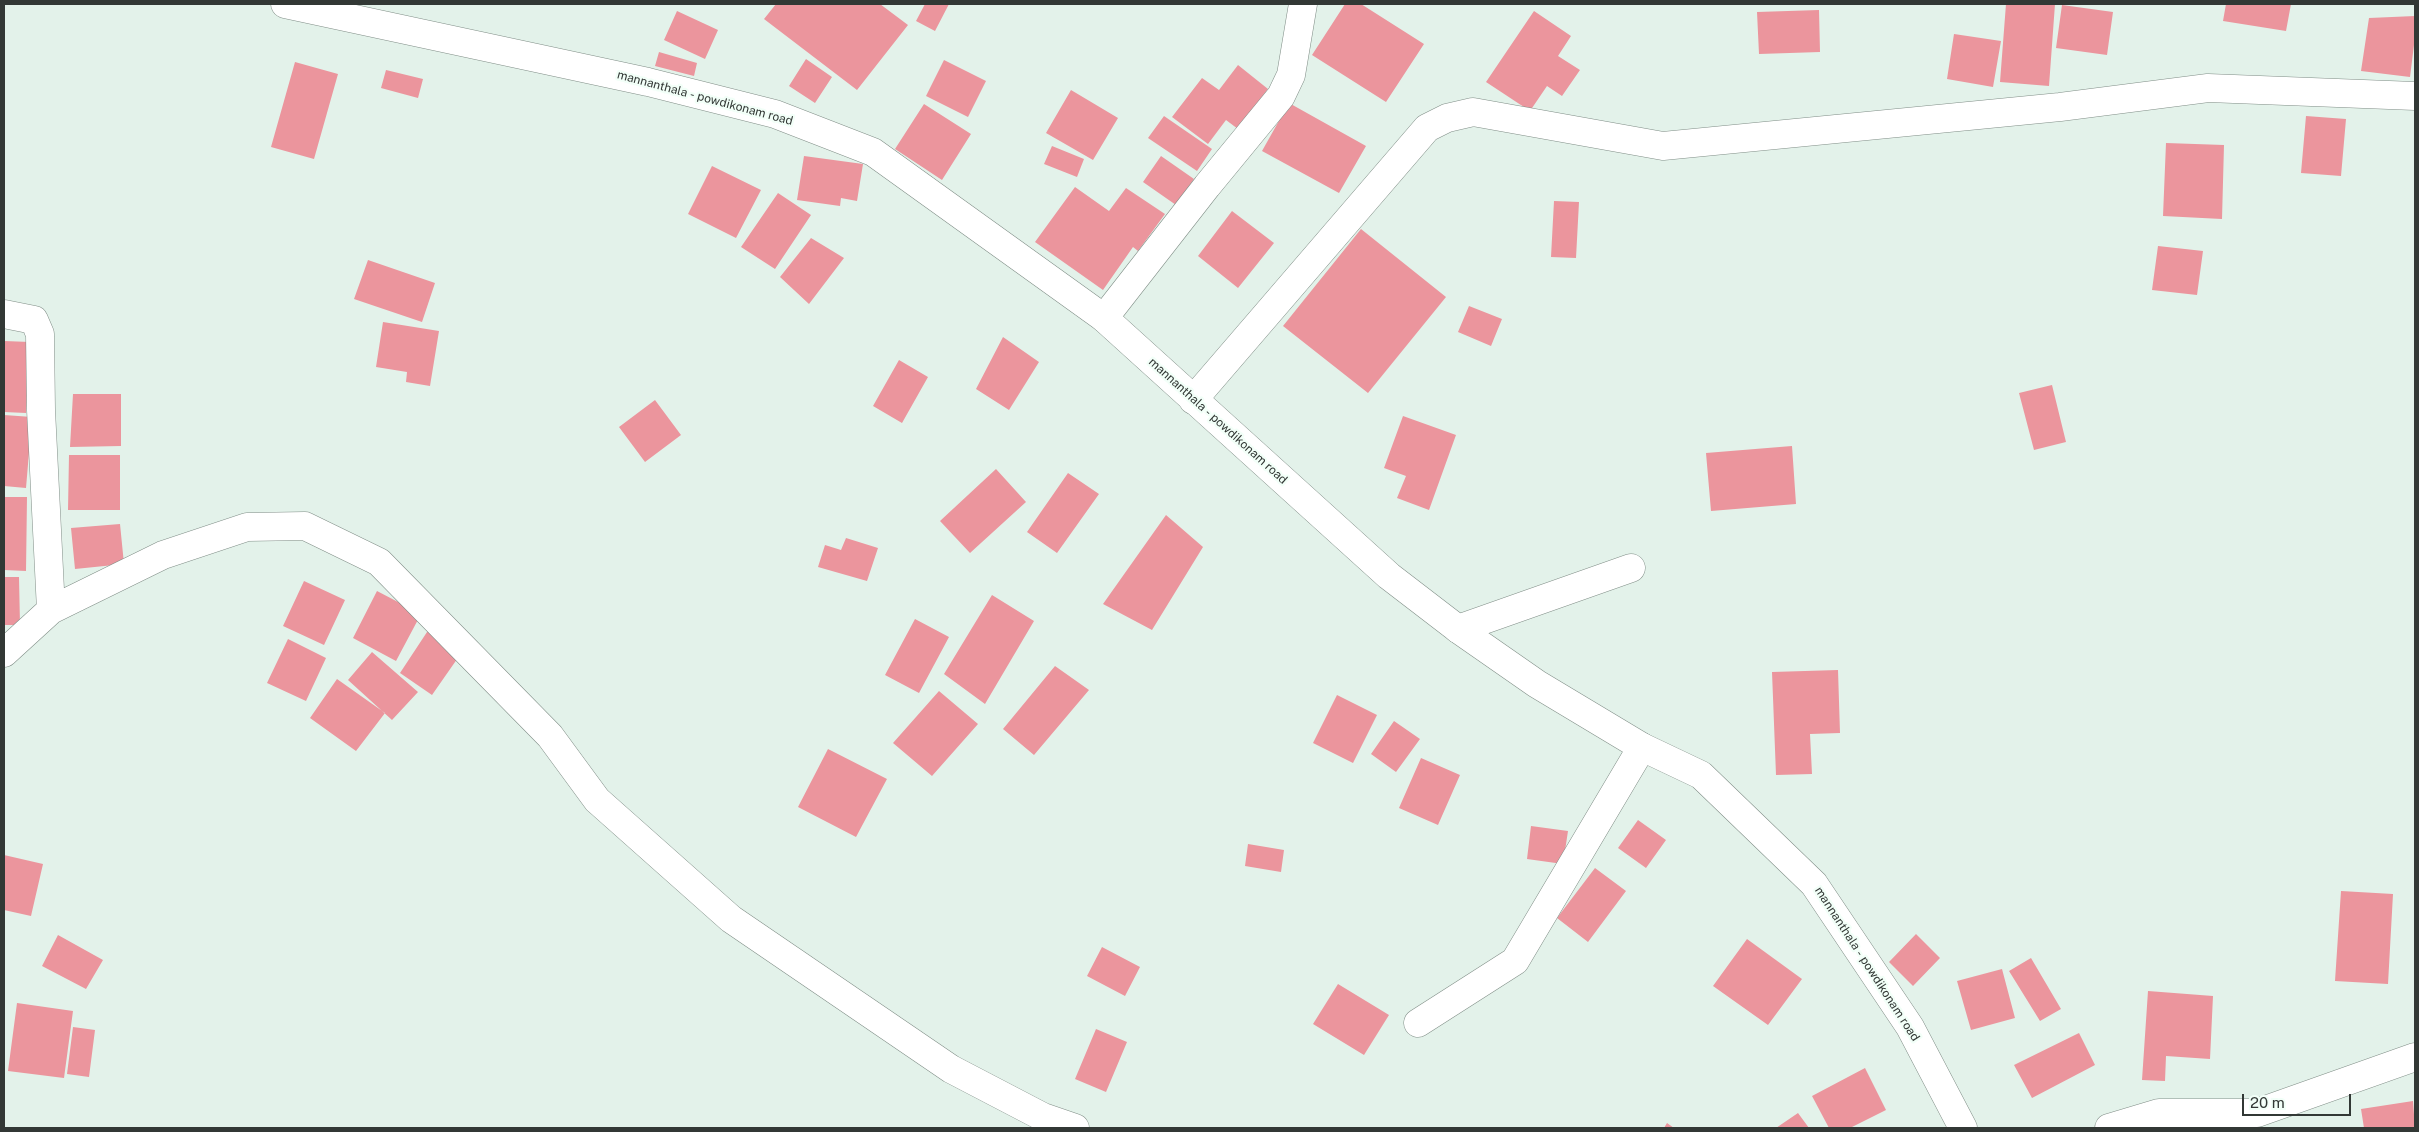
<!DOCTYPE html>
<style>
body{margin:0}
#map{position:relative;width:2419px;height:1132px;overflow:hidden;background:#e3f2ea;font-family:"Public Sans",sans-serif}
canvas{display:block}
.frame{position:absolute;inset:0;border:5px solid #323835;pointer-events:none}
.scale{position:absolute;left:2242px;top:1094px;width:109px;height:22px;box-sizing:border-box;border:2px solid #323835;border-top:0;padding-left:6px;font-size:15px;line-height:18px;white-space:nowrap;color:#323835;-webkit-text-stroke:4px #f2fff8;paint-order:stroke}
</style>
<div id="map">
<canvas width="2419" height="1132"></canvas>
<div class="frame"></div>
<div class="scale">20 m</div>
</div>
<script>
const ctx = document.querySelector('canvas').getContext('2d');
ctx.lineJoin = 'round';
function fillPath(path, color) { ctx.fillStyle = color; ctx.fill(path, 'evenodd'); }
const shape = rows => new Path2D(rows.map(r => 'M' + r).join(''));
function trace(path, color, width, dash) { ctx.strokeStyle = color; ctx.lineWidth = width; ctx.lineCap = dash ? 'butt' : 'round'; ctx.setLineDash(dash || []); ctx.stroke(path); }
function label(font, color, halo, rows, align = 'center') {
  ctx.font = font + ' "Public Sans",sans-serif'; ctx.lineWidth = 4.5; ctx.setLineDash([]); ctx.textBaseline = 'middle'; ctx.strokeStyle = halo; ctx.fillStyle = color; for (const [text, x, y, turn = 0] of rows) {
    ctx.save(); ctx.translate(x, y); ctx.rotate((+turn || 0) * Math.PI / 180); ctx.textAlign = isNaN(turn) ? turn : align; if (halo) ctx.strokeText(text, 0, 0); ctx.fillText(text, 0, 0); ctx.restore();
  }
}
fillPath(shape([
 [776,4,880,4,908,25,857,90,764,19],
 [925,4,949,4,935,31,916,21],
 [1345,4,1361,4,1424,44,1386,102,1312,55],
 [2006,4,2055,4,2049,86,2000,82],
 [2226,4,2291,4,2286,31,2223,21],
 [2062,5,2113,12,2107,55,2056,48],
 [1819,10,1820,52,1759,54,1757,12],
 [677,11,718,30,705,59,664,40],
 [1534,11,1571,36,1558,56,1580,70,1562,96,1547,86,1530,111,1486,82],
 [2415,16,2415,37,2410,77,2361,71,2369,18],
 [1954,34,2001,41,1993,87,1947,79],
 [659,52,697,63,694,76,655,66],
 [806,59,832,77,815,103,789,86],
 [944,60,986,81,968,117,926,96],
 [295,62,338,74,314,159,271,147],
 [1238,65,1268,89,1238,129,1226,120,1208,144,1172,117,1202,78,1219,90],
 [386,70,423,79,418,98,381,88],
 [1071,90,1118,118,1093,160,1046,133],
 [1289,103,1366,146,1339,193,1262,151],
 [924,104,971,134,942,180,895,149],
 [1164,116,1212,149,1197,171,1148,138],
 [2306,116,2346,119,2341,176,2301,173],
 [2166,143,2224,145,2222,219,2163,216],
 [1052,146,1084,159,1077,177,1044,164],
 [804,156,863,164,857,201,841,198,840,206,797,200],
 [1161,156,1194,179,1176,205,1143,182],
 [712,166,761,190,736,238,688,214],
 [1075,187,1109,211,1126,188,1165,214,1138,251,1133,247,1103,290,1035,242],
 [778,193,811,215,775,269,741,247],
 [1554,201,1579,202,1576,258,1551,257],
 [1232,211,1274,243,1238,288,1198,256],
 [1361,229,1446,297,1368,393,1283,326],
 [811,238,844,258,809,304,780,277],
 [2158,246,2203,251,2197,295,2152,290],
 [368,260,435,283,422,322,354,299],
 [1469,306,1502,319,1491,346,1458,332],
 [383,322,439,331,430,386,406,382,407,372,376,367],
 [1003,337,1039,362,1009,410,976,389],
 [4,341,30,342,26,413,4,412],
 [899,360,928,377,902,423,873,406],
 [2052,385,2066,442,2034,450,2019,393],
 [73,394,121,394,121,446,70,447],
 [655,400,681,435,645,462,619,427],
 [4,415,32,417,26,488,4,486],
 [1403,416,1456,435,1429,510,1397,498,1406,476,1384,468],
 [1792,446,1796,504,1711,511,1706,453],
 [69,455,120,455,120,510,68,510],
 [996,469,1026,502,970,553,940,521],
 [1068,473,1099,494,1057,553,1027,532],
 [4,497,27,497,26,571,4,570],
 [1166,515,1203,547,1152,630,1103,604],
 [120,524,124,564,75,569,71,528],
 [846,538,878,548,867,581,818,567,825,545,841,550],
 [4,577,19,577,20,625,4,625],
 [304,581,345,600,324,645,283,626],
 [377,591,421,614,396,661,353,638],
 [992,595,1034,621,985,704,944,674],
 [915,619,949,637,919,693,885,675],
 [429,629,462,652,432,695,400,673],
 [288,639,326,658,306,701,267,683],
 [372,652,418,692,392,720,348,680],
 [1055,666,1089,690,1034,755,1003,729],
 [1838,670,1840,733,1810,734,1812,774,1776,775,1772,672],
 [337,679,385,713,356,751,310,718],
 [939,691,978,724,932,776,893,743],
 [1337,695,1377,715,1353,763,1313,743],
 [1394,721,1420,739,1396,772,1371,754],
 [828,749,887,779,856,837,798,807],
 [1421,758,1460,775,1438,825,1399,808],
 [1638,820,1666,840,1646,868,1618,848],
 [1531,826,1568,831,1563,864,1527,859],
 [1248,844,1284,850,1281,872,1245,866],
 [4,855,43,864,31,916,4,910],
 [1595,868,1626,891,1588,942,1557,918],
 [2341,891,2393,894,2388,984,2335,981],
 [1916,934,1940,958,1913,986,1889,962],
 [58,935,103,960,86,989,42,966],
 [1747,939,1802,979,1768,1025,1713,986],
 [1102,947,1140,967,1125,996,1087,976],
 [2031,958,2061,1009,2040,1021,2009,971],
 [2002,969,2015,1018,1971,1030,1957,981],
 [1338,984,1389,1015,1364,1055,1313,1024],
 [2148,991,2213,996,2210,1059,2166,1056,2165,1081,2142,1080],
 [17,1003,73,1011,64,1078,8,1071],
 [73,1027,95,1030,89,1077,67,1074],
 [1096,1029,1127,1042,1106,1092,1075,1079],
 [2079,1033,2095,1065,2032,1098,2014,1065],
 [1865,1068,1886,1110,1850,1128,1829,1128,1812,1096],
 [2413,1101,2415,1128,2364,1128,2361,1109],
 [1798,1113,1809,1128,1776,1128],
 [1667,1123,1674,1128,1664,1128]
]), '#eb959d');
const street = shape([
 [4,314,34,320,40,334,41,410,51,610],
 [1104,318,1207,186,1281,96,1291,75,1303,4],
 [1193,400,1427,128,1447,118,1473,112,1663,146,2060,107,2208,88,2415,96],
 [1458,629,1631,568],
 [4,653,51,610,163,555,247,527,305,526,379,562,550,736,597,800,731,919,951,1069,1043,1117,1075,1128],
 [1418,1023,1515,961,1642,747],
 [2109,1128,2159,1113,2257,1113,2415,1057]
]);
const secondary = shape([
 [285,4,648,82,775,114,873,152,1104,318,1389,576,1458,629,1537,684,1642,747,1701,775,1814,884,1910,1027,1963,1128]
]);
trace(street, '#808e87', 29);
trace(secondary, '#808e87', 29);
trace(street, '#fff', 28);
trace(secondary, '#fff', 28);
label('12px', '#323835', '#f2fff8', [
 ["mannanthala - powdikonam road",705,98,15],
 ["mannanthala - powdikonam road",1218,421,42],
 ["mannanthala - powdikonam road",1867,964,57]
]);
</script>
